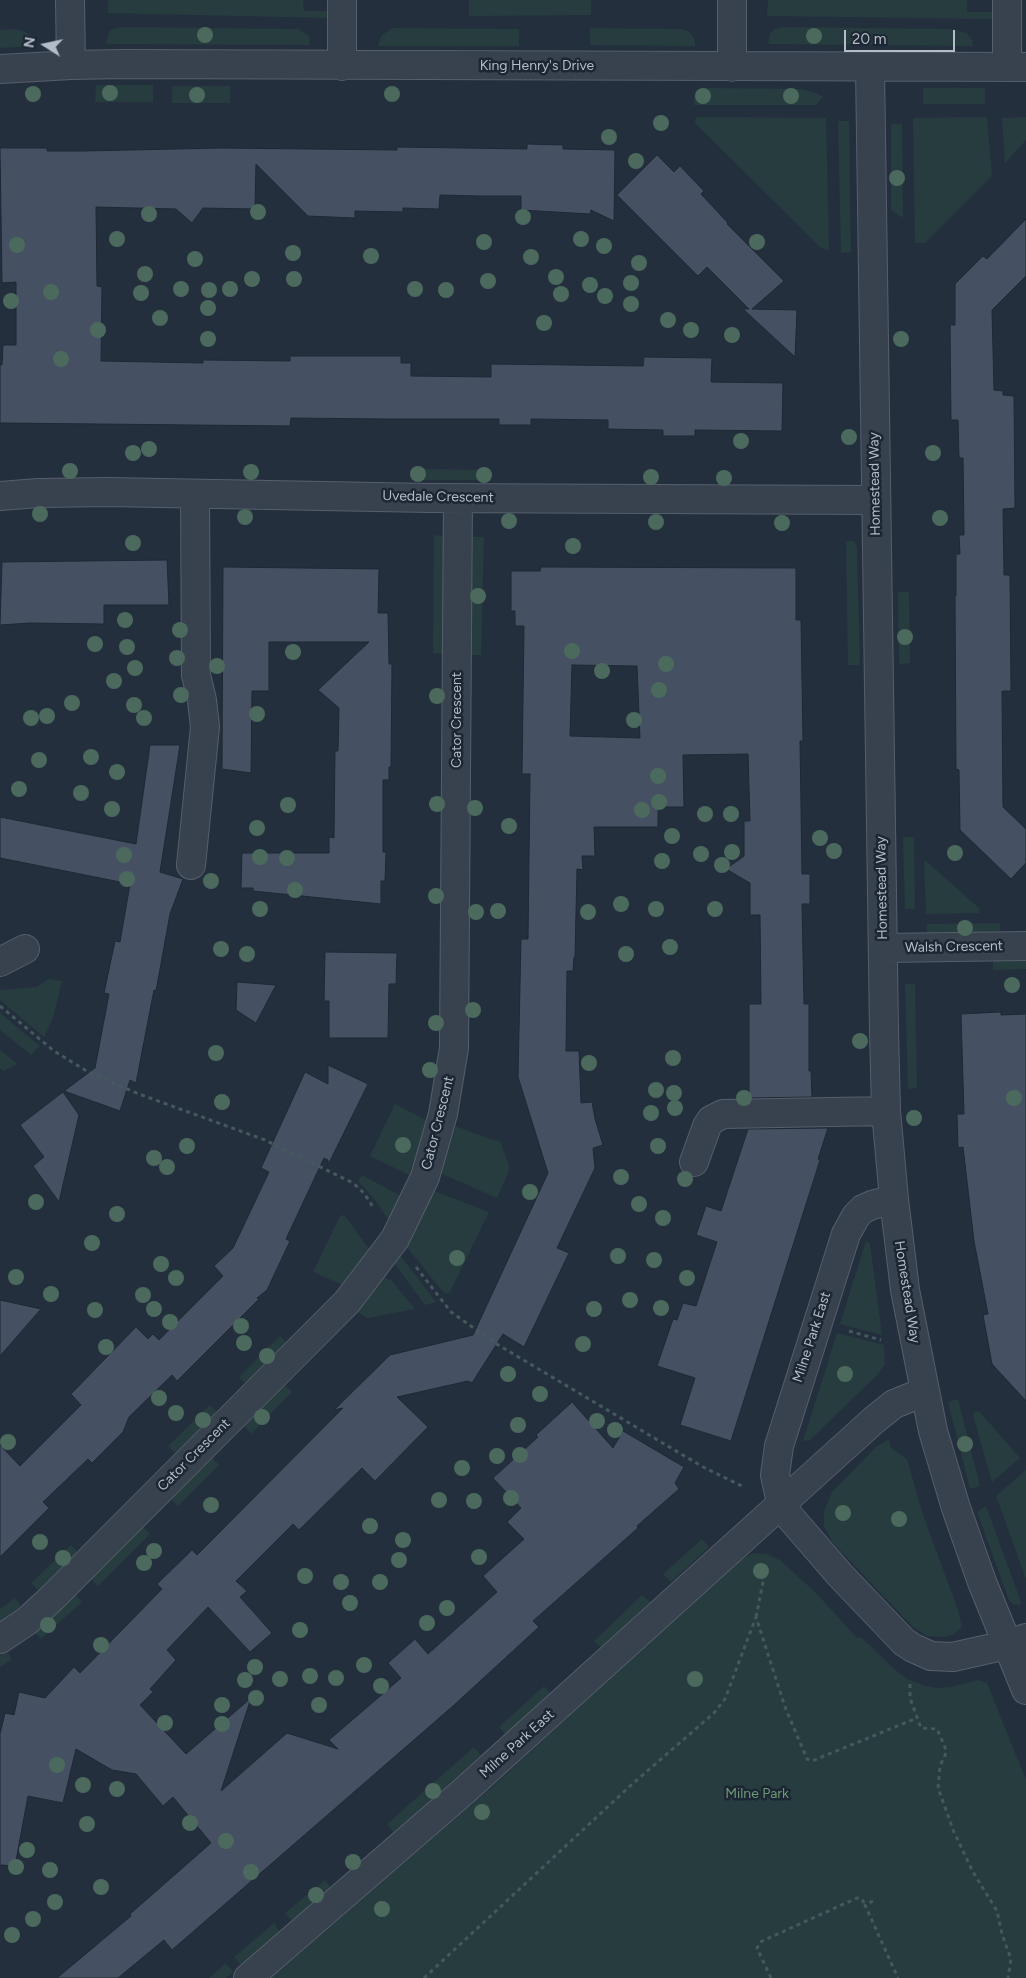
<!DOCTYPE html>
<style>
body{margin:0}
#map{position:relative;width:1026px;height:1978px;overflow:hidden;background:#242f3e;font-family:Figtree,sans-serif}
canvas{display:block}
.north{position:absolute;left:20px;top:20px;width:50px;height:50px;-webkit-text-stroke:4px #1d2633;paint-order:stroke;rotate:280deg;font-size:14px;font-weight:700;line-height:20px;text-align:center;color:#b4bcc9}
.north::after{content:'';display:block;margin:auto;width:18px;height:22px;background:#b4bcc9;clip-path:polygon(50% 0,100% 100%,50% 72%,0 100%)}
.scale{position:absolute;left:844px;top:30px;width:111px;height:22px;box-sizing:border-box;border:2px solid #b4bcc9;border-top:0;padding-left:6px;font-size:15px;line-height:18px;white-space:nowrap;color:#b4bcc9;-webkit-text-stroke:4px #1d2633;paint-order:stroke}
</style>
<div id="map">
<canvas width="1026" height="1978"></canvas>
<div class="north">N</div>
<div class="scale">20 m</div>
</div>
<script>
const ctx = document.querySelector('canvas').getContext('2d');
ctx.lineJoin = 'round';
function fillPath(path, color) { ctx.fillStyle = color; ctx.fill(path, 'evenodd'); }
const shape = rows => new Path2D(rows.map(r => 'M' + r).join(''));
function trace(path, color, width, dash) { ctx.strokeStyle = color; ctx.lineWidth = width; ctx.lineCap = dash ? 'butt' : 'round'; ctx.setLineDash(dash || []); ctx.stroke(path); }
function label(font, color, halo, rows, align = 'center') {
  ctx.font = font + ' Figtree,sans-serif'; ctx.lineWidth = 5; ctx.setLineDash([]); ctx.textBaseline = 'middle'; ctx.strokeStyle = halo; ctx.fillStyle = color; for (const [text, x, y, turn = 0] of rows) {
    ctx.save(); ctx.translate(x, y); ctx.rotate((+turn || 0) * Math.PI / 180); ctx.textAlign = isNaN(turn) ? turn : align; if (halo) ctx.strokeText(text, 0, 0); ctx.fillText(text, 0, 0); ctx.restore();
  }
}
fillPath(shape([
 [108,0,303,0,304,11,329,11,328,18,108,13],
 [469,0,591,0,591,15,469,16],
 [768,0,967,0,967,12,993,12,994,19,767,16],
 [122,27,299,29,309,36,310,45,106,44,109,32,113,29],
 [783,27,952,29,967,33,972,40,973,46,768,44,770,33,775,29],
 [392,28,519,29,519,46,378,46,381,36],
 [590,28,681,29,688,31,693,36,695,41,695,46,590,45],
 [11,29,20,30,27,33,31,37,34,46,0,48,0,30],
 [96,85,153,85,153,102,95,102],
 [172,86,230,86,230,103,172,103],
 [702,88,801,89,816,93,823,97,816,105,694,105,694,97],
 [923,88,985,88,985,104,923,104],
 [696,117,826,118,829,250,821,248,695,123],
 [987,117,992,176,925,243,915,243,913,118],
 [1026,117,1026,140,1005,163,1002,118],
 [838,121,849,121,851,252,841,253],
 [891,124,902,124,903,218,891,210],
 [411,469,489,470,489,480,411,480],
 [434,535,444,536,443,654,433,653],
 [473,537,484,537,481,655,471,655],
 [846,541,854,541,857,546,860,665,848,665],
 [898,592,909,592,910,663,899,664],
 [903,837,914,837,915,909,905,909],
 [926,861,980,909,979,913,926,914,924,862],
 [1000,923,1000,932,927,933,927,924],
 [1026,959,1026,969,993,970,993,960],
 [48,979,62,981,53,1018,44,1037,0,1000,0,990,37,987],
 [905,984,915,984,917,1088,908,1089],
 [0,1013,40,1046,31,1055,0,1030],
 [0,1050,18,1064,3,1071,0,1068],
 [395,1104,426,1120,419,1148,409,1175,370,1156],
 [455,1126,490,1139,500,1141,510,1168,497,1198,440,1173],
 [362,1175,401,1196,388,1219,375,1200,358,1181],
 [434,1191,489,1212,450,1292,446,1294,443,1292,406,1246],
 [344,1215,370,1250,343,1285,313,1272,340,1216],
 [866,1241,870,1243,882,1335,840,1324],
 [400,1255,436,1302,425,1305,394,1263],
 [384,1277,392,1281,415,1309,368,1318,364,1316,357,1311],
 [837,1333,884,1345,885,1364,877,1375,810,1440,803,1441],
 [280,1336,287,1342,246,1384,239,1377],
 [285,1385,292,1392,251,1434,244,1426],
 [958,1399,980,1486,970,1489,948,1402],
 [210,1405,217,1412,175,1453,168,1446],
 [979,1411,1020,1458,992,1482,973,1415,974,1412],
 [889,1439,891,1448,907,1459,923,1515,958,1610,962,1627,954,1634,945,1637,927,1636,912,1626,833,1543,824,1526,824,1511,832,1492,876,1447],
 [212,1457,219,1465,178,1506,171,1499],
 [1026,1470,1026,1579,996,1496],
 [986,1506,1021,1602,1020,1605,1013,1604,1009,1600,977,1512],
 [143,1527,150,1534,98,1586,91,1579],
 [702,1539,709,1547,671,1582,663,1574],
 [71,1545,78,1552,39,1591,31,1583],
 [753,1553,767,1554,780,1560,817,1594,857,1638,861,1637,892,1667,907,1679,926,1686,937,1688,950,1687,979,1680,987,1683,1026,1780,1026,1978,271,1978,499,1781,738,1560],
 [75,1594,82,1602,41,1639,34,1632],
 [642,1595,650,1602,601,1648,594,1641],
 [15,1598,21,1606,0,1621,0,1609],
 [7,1651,12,1660,0,1667,0,1655],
 [544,1686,551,1694,506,1735,499,1727],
 [474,1747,481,1755,394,1833,387,1824],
 [325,1880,331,1888,292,1921,285,1913],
 [274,1923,280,1932,241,1965,234,1957],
 [226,1963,233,1972,226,1978,209,1978]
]), '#263c3f');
const building = shape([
 [527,144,563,145,563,149,615,150,614,221,591,210,590,214,521,210,521,196,479,196,440,195,439,209,403,208,403,212,355,211,355,218,308,216,256,164,255,209,203,208,192,223,176,209,96,207,97,286,102,287,101,361,203,363,203,360,290,361,290,356,401,356,401,363,411,363,411,376,491,377,491,364,643,366,644,357,712,358,711,382,783,383,782,431,695,430,695,436,663,436,663,430,608,429,608,420,531,419,531,425,499,425,499,419,387,419,291,418,290,426,0,423,0,365,2,365,3,345,16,345,16,282,2,283,0,148,47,148,47,151,85,151,221,148,397,150,397,147,527,149,527,144],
 [657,155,674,172,680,166,704,191,701,194,728,223,727,224,784,281,752,309,797,310,795,357,743,309,749,309,707,267,698,276,617,195,657,155],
 [1026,219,1026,276,992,310,994,390,1003,391,1003,395,1014,396,1015,508,1003,509,1004,575,1010,575,1011,691,1002,691,1003,807,1026,829,1026,863,1011,879,960,830,959,770,956,769,955,596,956,596,956,554,960,554,959,535,964,535,963,458,959,458,958,420,951,420,950,325,955,325,955,284,983,256,987,259,1026,219],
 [167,560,169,605,104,605,104,624,30,623,0,625,2,562,167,560],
 [223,567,379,569,378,613,388,613,389,664,392,664,391,767,389,767,389,780,383,780,383,852,386,852,385,881,381,881,381,904,253,891,253,888,241,888,242,853,329,853,329,837,334,838,335,751,338,751,339,708,318,690,369,642,269,642,269,691,252,691,251,773,222,769,223,567],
 [541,567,796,568,796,620,801,620,803,741,800,741,802,874,810,874,810,904,802,904,804,1004,809,1004,809,1071,811,1071,812,1097,749,1098,749,1004,761,1004,760,915,750,915,750,883,726,869,744,856,744,821,750,821,748,754,683,755,684,807,658,807,658,827,594,827,595,856,582,856,583,870,577,869,575,957,574,957,573,971,567,971,566,1051,579,1051,581,1103,592,1102,595,1119,603,1145,593,1148,595,1168,557,1248,569,1253,524,1347,503,1334,472,1383,468,1381,397,1397,428,1427,375,1481,362,1468,299,1530,293,1524,236,1581,247,1591,240,1597,272,1633,250,1652,208,1607,167,1650,176,1660,150,1689,153,1692,140,1705,186,1754,251,1698,221,1791,287,1733,338,1749,329,1740,401,1678,388,1663,415,1639,428,1654,497,1592,483,1576,524,1539,507,1522,521,1508,493,1478,538,1437,536,1435,572,1402,613,1448,623,1431,684,1467,675,1483,679,1489,637,1526,638,1528,533,1621,539,1627,453,1706,172,1950,164,1940,118,1978,57,1978,131,1916,130,1914,211,1843,173,1797,163,1806,136,1774,112,1770,76,1749,63,1803,28,1796,15,1866,0,1865,0,1734,5,1713,14,1715,19,1692,45,1698,74,1667,80,1673,162,1589,157,1584,192,1550,197,1555,343,1408,334,1410,390,1355,473,1335,548,1173,518,1077,521,939,528,939,530,774,522,774,524,626,515,626,515,611,511,611,511,571,540,571,541,567],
 [572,665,637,666,640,738,570,736,572,665],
 [150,745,180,745,160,872,183,879,170,914,156,991,154,990,136,1083,130,1080,120,1111,64,1091,95,1068,109,994,104,993,115,941,120,942,130,884,0,858,0,817,136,844,150,745],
 [325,952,397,953,396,984,389,984,388,1038,329,1038,329,1001,324,1001,325,952],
 [237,982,276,985,256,1023,236,1010,237,982],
 [1001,1012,1001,1015,1026,1014,1026,1401,992,1364,983,1315,988,1314,974,1241,963,1147,958,1148,957,1114,964,1114,961,1014,1001,1012],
 [328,1065,368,1084,328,1165,328,1160,324,1158,286,1239,290,1241,267,1290,257,1298,259,1299,177,1381,172,1375,129,1417,123,1432,92,1463,88,1459,43,1502,49,1508,0,1557,0,1445,20,1466,81,1405,71,1394,136,1327,148,1339,153,1334,159,1340,223,1276,214,1266,233,1248,269,1172,261,1168,305,1072,328,1084,328,1065],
 [63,1092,79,1115,59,1202,33,1166,44,1157,20,1125,63,1092],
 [828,1128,818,1159,820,1160,731,1441,680,1425,695,1378,657,1366,673,1319,677,1320,683,1303,696,1306,717,1242,696,1235,706,1206,721,1211,748,1129,828,1128],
 [0,1300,41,1309,0,1356,0,1300]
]);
fillPath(building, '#455162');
trace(building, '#1f2835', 1);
const minor = shape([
 [70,0,71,65],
 [1007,0,1007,67],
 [342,66,342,0],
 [732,67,732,0],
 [870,67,884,1031,886,1111,894,1199,905,1290,933,1431,956,1508,982,1582,1026,1690],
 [0,69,71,65,124,64,1026,67],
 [0,496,38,493,108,492,430,498,876,500],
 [191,865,205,727,202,700,196,675,195,494],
 [883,948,1026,946],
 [0,962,25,949],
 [694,1162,707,1126,711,1120,723,1114,886,1111],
 [894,1199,872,1205,863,1209,856,1216,846,1234,779,1446,775,1475,781,1503,789,1516,840,1575,904,1642,913,1648,931,1656,953,1657,1006,1645,1026,1638],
 [0,1639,27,1621,52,1598,347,1302,395,1239,425,1177,443,1114,454,1048,458,498],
 [248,1978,464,1791,874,1420,894,1404,924,1392]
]);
trace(minor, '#565f6c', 30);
trace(shape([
 [0,1006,54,1051,90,1073,139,1094,265,1140,353,1183,364,1193,373,1207],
 [416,1267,451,1312,495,1343,703,1467,744,1487],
 [849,1331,881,1340],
 [756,1617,767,1562],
 [910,1684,910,1698,921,1728,937,1729,945,1747,946,1753,940,1766,938,1788,954,1832,973,1872,997,1911,1002,1934,1011,1959,1008,1978],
 [873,1901,865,1905,898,1978],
 [424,1978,629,1787,714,1713,725,1699,756,1617,785,1707,807,1759,812,1761,917,1718],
 [771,1978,757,1948,760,1942,857,1898,862,1899,865,1905]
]), '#44595c', 3, [4, 4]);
trace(minor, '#38414e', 28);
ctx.fillStyle = '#4b6a5d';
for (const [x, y] of [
 [205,35],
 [814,36],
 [110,93],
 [33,94],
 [392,94],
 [197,95],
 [703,96],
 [791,96],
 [661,123],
 [609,137],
 [636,161],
 [897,178],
 [258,212],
 [149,214],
 [523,217],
 [117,239],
 [581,239],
 [484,242],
 [757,242],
 [17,245],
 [604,246],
 [293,253],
 [371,256],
 [531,257],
 [195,259],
 [639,263],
 [145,274],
 [556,277],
 [252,279],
 [294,279],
 [488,281],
 [631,283],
 [590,285],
 [181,289],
 [230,289],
 [415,289],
 [209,290],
 [446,290],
 [51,292],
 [141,293],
 [561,294],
 [605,296],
 [11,301],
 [631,304],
 [208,308],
 [160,318],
 [668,320],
 [544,323],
 [98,330],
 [691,330],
 [732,335],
 [208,339],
 [901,339],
 [61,359],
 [849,437],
 [741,441],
 [149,449],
 [133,453],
 [933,453],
 [70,471],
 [251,472],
 [418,474],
 [484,475],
 [651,477],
 [724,478],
 [40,514],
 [245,517],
 [940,518],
 [509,521],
 [656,522],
 [782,523],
 [133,543],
 [573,546],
 [478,596],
 [125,620],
 [180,630],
 [905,637],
 [95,644],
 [127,647],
 [572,651],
 [293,652],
 [177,658],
 [666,664],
 [217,666],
 [135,668],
 [602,671],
 [114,681],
 [659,690],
 [181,695],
 [437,696],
 [72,703],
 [134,705],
 [257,714],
 [47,716],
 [31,718],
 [144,718],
 [634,720],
 [91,757],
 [39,760],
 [117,772],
 [658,776],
 [19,789],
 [81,793],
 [659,802],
 [437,804],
 [288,805],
 [475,808],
 [112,809],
 [642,810],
 [705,814],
 [731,814],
 [509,826],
 [257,828],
 [672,836],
 [820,838],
 [834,851],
 [732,852],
 [955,853],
 [701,854],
 [124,855],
 [260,857],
 [287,858],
 [662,861],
 [722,865],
 [127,879],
 [211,881],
 [295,890],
 [436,896],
 [621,904],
 [260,909],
 [656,909],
 [715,909],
 [498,911],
 [476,912],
 [588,912],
 [965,928],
 [670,947],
 [221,949],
 [247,954],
 [626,954],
 [1012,985],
 [473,1010],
 [436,1023],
 [860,1041],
 [216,1053],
 [673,1058],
 [589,1063],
 [430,1070],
 [656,1090],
 [674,1093],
 [744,1098],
 [1014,1098],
 [222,1102],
 [675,1108],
 [651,1113],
 [914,1118],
 [403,1145],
 [187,1146],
 [658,1146],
 [154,1158],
 [167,1167],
 [621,1177],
 [685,1179],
 [530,1192],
 [36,1202],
 [639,1204],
 [117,1214],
 [663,1218],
 [92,1243],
 [618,1256],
 [457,1258],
 [654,1260],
 [161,1264],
 [16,1277],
 [176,1278],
 [687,1278],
 [51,1294],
 [143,1295],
 [630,1300],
 [661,1308],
 [154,1309],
 [594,1309],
 [95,1310],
 [170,1322],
 [241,1326],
 [244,1343],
 [583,1344],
 [106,1347],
 [267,1356],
 [508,1374],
 [845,1374],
 [540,1394],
 [159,1398],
 [176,1413],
 [262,1417],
 [203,1420],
 [597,1421],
 [518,1425],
 [615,1430],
 [8,1442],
 [965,1444],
 [520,1455],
 [497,1456],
 [462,1468],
 [511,1498],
 [439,1500],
 [474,1501],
 [211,1505],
 [843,1513],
 [899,1519],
 [370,1526],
 [403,1540],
 [40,1542],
 [154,1551],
 [479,1557],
 [63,1558],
 [399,1560],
 [144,1563],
 [761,1571],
 [305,1576],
 [341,1582],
 [380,1582],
 [350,1603],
 [447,1608],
 [427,1623],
 [48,1625],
 [300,1630],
 [101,1645],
 [364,1665],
 [255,1667],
 [310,1676],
 [336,1678],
 [280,1679],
 [695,1679],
 [245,1680],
 [381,1686],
 [256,1698],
 [222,1705],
 [319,1705],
 [165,1723],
 [222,1724],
 [57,1765],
 [83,1785],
 [117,1789],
 [433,1791],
 [482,1812],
 [190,1823],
 [87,1824],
 [226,1841],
 [27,1850],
 [353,1862],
 [16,1867],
 [50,1870],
 [251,1872],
 [101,1887],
 [316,1895],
 [55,1902],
 [382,1909],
 [33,1919],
 [12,1935]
]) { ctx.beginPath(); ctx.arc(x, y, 8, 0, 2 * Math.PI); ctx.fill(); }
label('14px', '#b4bcc9', '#1d2633', [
 ["King Henry's Drive",537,66],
 ["Homestead Way",875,484,-91],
 ["Uvedale Crescent",438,497,1],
 ["Cator Crescent",457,720,-90],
 ["Homestead Way",882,888,-91],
 ["Walsh Crescent",954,947,-1],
 ["Cator Crescent",438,1123,-76],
 ["Homestead Way",907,1292,81],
 ["Milne Park East",812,1337,-72],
 ["Cator Crescent",194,1455,-45],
 ["Milne Park East",517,1744,-42]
]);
label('14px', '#6b9a76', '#1d2633', [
 ["Milne Park",757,1794]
]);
</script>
